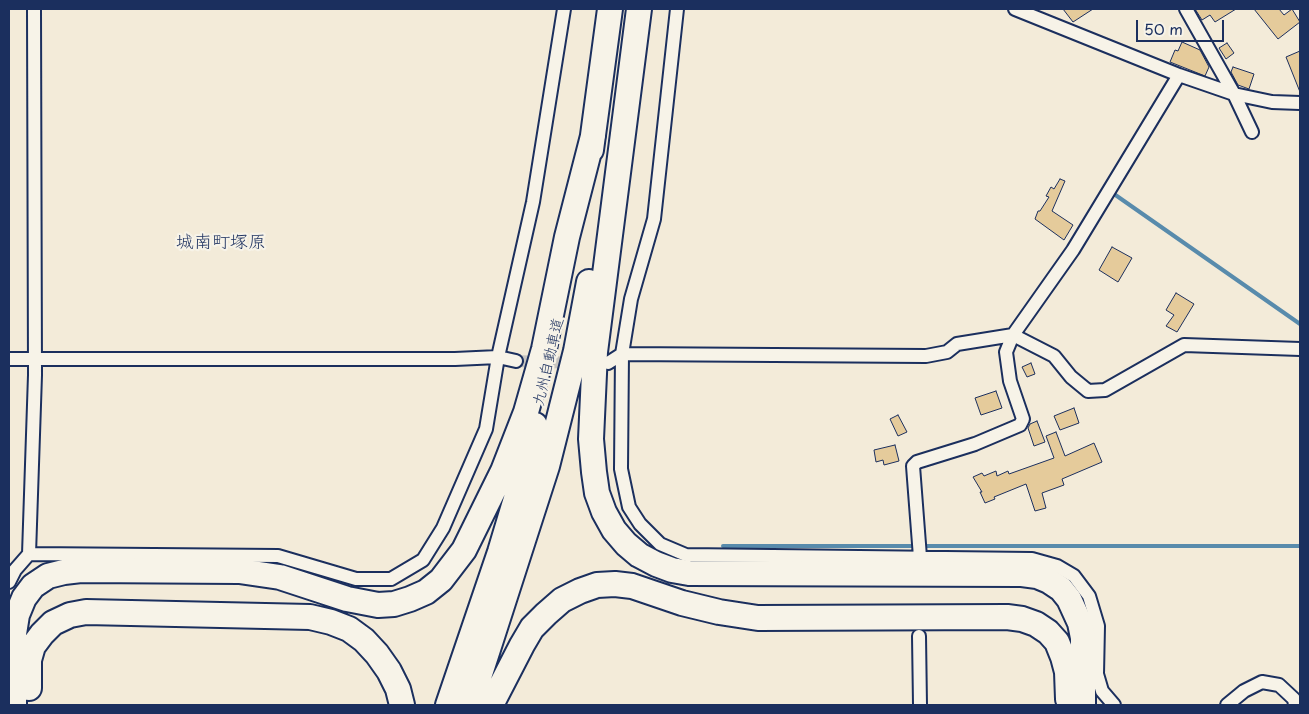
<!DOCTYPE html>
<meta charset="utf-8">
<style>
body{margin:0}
#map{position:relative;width:1309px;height:714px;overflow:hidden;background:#f3ebd9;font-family:"Playpen Sans",sans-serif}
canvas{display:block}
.frame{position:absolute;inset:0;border:10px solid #1b2f5e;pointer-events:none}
.scale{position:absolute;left:1136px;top:20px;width:88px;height:22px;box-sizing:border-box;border:2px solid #1b2f5e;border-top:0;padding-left:6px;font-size:15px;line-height:18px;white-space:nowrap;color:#1b2f5e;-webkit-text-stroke:4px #f7f3e8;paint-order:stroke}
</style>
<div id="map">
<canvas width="1309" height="714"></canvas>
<div class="frame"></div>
<div class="scale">50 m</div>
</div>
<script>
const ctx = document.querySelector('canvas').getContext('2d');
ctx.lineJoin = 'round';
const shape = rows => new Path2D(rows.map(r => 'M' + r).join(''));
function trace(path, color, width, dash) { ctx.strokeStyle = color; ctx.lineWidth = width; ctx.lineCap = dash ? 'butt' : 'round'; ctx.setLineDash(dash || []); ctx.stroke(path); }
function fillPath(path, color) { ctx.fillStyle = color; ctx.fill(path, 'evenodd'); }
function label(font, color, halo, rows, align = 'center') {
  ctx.font = font + ' "Playpen Sans","Klee One",sans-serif'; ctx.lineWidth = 4.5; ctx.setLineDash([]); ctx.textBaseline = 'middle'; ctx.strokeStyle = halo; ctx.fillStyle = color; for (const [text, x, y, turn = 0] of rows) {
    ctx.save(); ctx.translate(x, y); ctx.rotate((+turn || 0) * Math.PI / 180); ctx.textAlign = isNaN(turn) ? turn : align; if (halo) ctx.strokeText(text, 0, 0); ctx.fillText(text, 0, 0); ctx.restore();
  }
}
trace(shape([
 [1114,194,1300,324],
 [723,546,1300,546]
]), '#588bac', 4);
const building = shape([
 [1063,9,1093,9,1073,22,1063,9],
 [1195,9,1236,9,1215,22,1210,15,1202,20,1195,9],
 [1254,9,1279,9,1284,15,1292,9,1300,22,1278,39,1254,9],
 [1182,42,1200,50,1209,67,1205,76,1170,62,1175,50,1178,51,1182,42],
 [1227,43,1234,53,1226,59,1219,48,1227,43],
 [1300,51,1300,92,1286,57,1300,51],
 [1233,67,1254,74,1249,89,1238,85,1231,72,1233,67],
 [1060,179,1065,181,1052,211,1073,225,1064,240,1035,219,1038,211,1040,211,1049,197,1046,196,1051,187,1054,189,1060,179],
 [1112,247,1132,258,1118,282,1099,270,1112,247],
 [1176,293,1194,304,1177,332,1166,326,1174,315,1166,310,1176,293],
 [1031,363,1035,374,1027,377,1022,367,1031,363],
 [996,391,1002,408,981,415,975,398,996,391],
 [1074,408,1079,423,1060,430,1054,416,1074,408],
 [898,415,907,432,898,436,890,419,898,415],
 [1037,421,1045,442,1034,446,1028,428,1030,424,1037,421],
 [1056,432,1065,456,1094,443,1102,462,1062,479,1064,485,1042,493,1046,508,1035,511,1026,484,994,497,995,499,985,503,980,492,982,492,973,477,982,473,984,476,996,471,997,476,1008,471,1009,474,1054,458,1046,436,1056,432],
 [895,445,899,461,884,465,883,460,876,462,874,450,895,445]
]);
fillPath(building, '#e5cb9b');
trace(building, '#1b2f5e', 1);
trace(shape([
 [516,361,578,363]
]), '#c8c5c0', 12, [12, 6]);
const street = shape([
 [677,9,654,219,631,299,622,354,621,469,629,507,640,524,660,544,686,555,1032,559,1057,566,1074,576,1089,596,1098,626,1097,674,1102,691,1114,705],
 [1015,9,1179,75,1234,94,1272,102,1300,103],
 [1186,9,1234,94,1252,132],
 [9,359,455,359,498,357,516,361],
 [608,363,622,354,926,356,947,352,957,344,1013,335,1054,356,1071,377,1088,391,1105,390,1184,345,1300,349],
 [29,554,278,556,356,579,391,579,423,560,443,528,486,429,498,357,533,202,564,9],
 [920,557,913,466,917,462,975,444,1020,425,1023,419,1010,381,1006,352,1013,335,1073,250,1179,75],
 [9,582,15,570,29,554,35,375,34,9],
 [919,636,920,705],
 [1227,705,1244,691,1262,682,1279,685,1294,699,1295,705]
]);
const highway = shape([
 [639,9,595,352,591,439,594,472,597,493,604,512,614,530,626,544,639,555,656,564,672,570,689,573,1022,574,1037,576,1049,581,1061,589,1069,599,1080,623,1083,638,1083,705],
 [591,150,610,9],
 [29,688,29,660,33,646,42,634,53,623,70,615,86,612,310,617,331,622,349,629,364,640,377,654,389,671,398,689,402,705],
 [14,705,14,634,17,615,24,598,33,586,48,576,64,572,81,570,239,571,280,577,347,599,378,605,394,604,410,599,426,592,441,580,464,550,503,471,526,412,544,349,567,237,593,136],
 [448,705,500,552,524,472,535,425],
 [470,705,547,466,576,351,589,282],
 [491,705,522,645,532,628,546,614,562,600,580,591,597,585,615,584,632,586,682,603,719,612,758,618,1007,617,1022,619,1036,624,1048,632,1057,642,1063,657,1067,672,1068,699]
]);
trace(street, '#1b2f5e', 16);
trace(highway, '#1b2f5e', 28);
trace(street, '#f7f3e8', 12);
trace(highway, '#f7f3e8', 24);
label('15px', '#1b2f5e', '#f7f3e8', [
 ["九州自動車道",549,362,-77]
]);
label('18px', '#1b2f5e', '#f7f3e8', [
 ["城南町塚原",221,243]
]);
</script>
